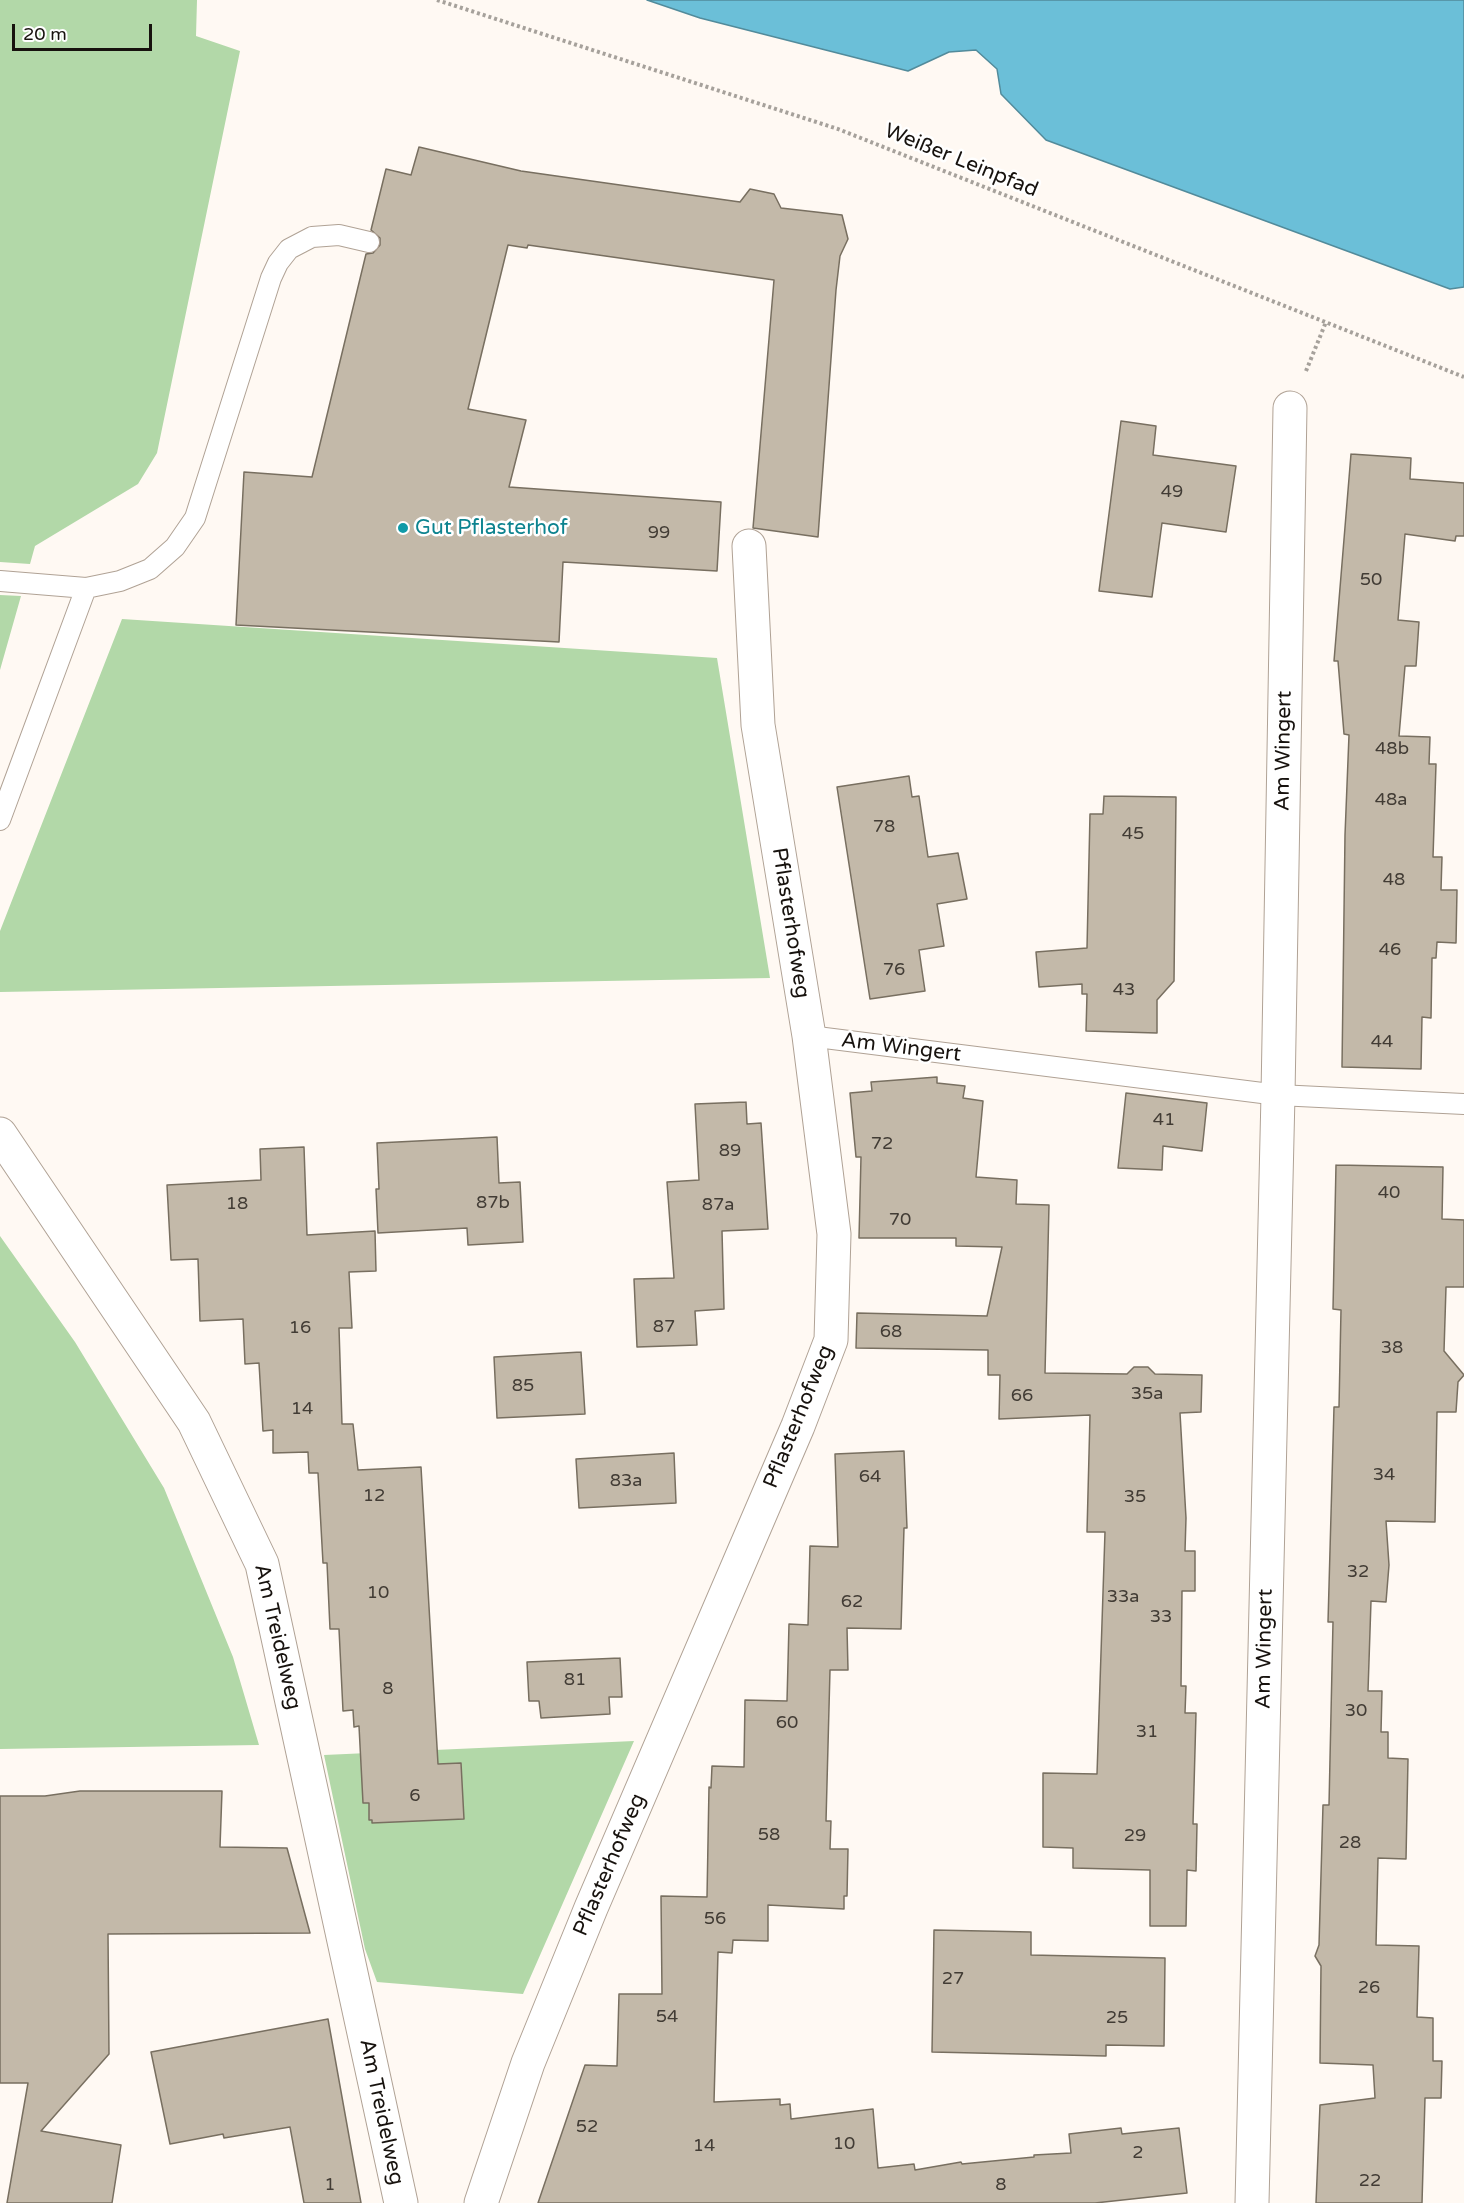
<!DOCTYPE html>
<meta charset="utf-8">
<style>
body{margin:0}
#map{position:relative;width:1464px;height:2203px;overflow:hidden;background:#fff9f3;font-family:"Varela Round",sans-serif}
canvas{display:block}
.scale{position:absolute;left:12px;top:24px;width:140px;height:27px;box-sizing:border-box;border:3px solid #17120e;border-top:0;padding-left:8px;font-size:18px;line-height:21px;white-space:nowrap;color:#17120e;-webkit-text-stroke:4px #fff;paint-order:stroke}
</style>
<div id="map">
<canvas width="1464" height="2203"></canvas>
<div class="scale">20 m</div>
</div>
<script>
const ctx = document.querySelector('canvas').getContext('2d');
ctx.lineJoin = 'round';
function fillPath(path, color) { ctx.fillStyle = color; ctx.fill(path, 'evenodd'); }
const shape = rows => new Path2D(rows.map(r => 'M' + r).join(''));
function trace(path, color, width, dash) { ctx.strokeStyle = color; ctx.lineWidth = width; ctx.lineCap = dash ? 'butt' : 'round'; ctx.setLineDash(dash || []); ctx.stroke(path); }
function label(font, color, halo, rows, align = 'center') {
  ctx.font = font + ' "Varela Round",sans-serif'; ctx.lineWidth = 5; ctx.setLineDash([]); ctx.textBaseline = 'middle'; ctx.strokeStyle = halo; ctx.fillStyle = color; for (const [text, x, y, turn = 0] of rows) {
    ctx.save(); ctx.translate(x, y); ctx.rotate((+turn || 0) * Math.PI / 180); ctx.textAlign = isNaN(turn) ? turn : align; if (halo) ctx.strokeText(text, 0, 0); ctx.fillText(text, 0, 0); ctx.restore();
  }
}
fillPath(shape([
 [0,0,197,0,196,36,240,51,157,453,138,484,35,546,30,564,0,562],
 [0,595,21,596,0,670],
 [122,619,717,658,770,978,0,992,0,931],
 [0,1236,75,1342,164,1488,233,1657,259,1745,0,1749],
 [634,1741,523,1994,377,1982,365,1949,324,1755]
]), '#b2d8a8');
const water = shape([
 [647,0,1464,0,1464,287,1450,289,1046,140,1001,94,997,69,976,50,949,52,908,71,700,18,647,0]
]);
fillPath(water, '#6bbfd8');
trace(water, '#528b9b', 1.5);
const building = shape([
 [419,147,521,171,740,202,750,189,774,194,781,208,842,215,848,239,840,256,836,290,818,537,753,528,774,280,528,245,527,248,508,245,468,409,526,420,509,487,721,502,717,571,563,562,559,642,236,625,244,472,312,477,366,254,373,253,380,245,380,238,371,230,386,169,411,175,419,147],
 [1121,421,1156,426,1153,455,1236,466,1226,532,1162,523,1152,597,1099,591,1121,421],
 [1351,454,1411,458,1410,479,1464,483,1464,536,1456,536,1455,541,1405,534,1398,620,1419,622,1416,666,1405,666,1399,736,1430,737,1429,764,1436,764,1433,857,1442,857,1441,890,1457,890,1456,943,1437,942,1436,958,1432,958,1431,1018,1422,1017,1421,1069,1342,1067,1345,835,1349,735,1344,734,1338,661,1334,661,1351,454],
 [909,776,912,797,919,796,928,857,958,853,967,899,937,904,944,946,919,950,925,991,870,999,837,787,909,776],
 [1104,796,1176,797,1174,981,1157,1000,1157,1033,1086,1031,1087,994,1082,994,1082,984,1039,987,1036,952,1087,948,1090,814,1103,814,1104,796],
 [937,1077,937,1083,965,1086,963,1098,983,1101,976,1177,1017,1180,1016,1204,1049,1205,1045,1373,1127,1374,1134,1367,1148,1367,1155,1374,1202,1375,1201,1412,1180,1413,1186,1518,1185,1551,1195,1551,1195,1591,1182,1591,1181,1686,1186,1686,1185,1713,1196,1713,1193,1824,1197,1824,1196,1871,1187,1870,1186,1926,1150,1926,1150,1870,1073,1868,1073,1848,1043,1847,1043,1773,1097,1774,1105,1532,1087,1532,1090,1415,999,1419,1000,1375,988,1375,988,1350,856,1348,857,1313,987,1316,1002,1247,956,1246,956,1238,859,1238,861,1157,856,1157,850,1093,872,1091,871,1082,937,1077],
 [1126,1093,1207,1103,1202,1151,1163,1146,1162,1170,1118,1168,1126,1093],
 [746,1102,747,1124,761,1123,768,1229,722,1231,724,1309,695,1311,697,1345,637,1347,634,1279,674,1278,667,1182,699,1180,695,1104,746,1102],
 [497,1137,499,1183,520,1182,523,1242,468,1245,467,1228,378,1233,376,1189,379,1189,377,1143,497,1137],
 [304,1147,307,1235,375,1231,376,1271,349,1272,352,1328,339,1328,342,1424,353,1424,358,1470,421,1467,438,1764,461,1763,464,1819,372,1823,372,1820,369,1820,369,1803,363,1803,359,1726,354,1727,353,1710,343,1711,339,1629,330,1629,327,1563,323,1563,318,1473,309,1473,308,1452,273,1453,273,1430,263,1431,259,1363,245,1364,243,1319,200,1321,198,1259,171,1260,167,1185,261,1180,260,1149,304,1147],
 [1336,1165,1443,1167,1442,1219,1464,1220,1464,1287,1446,1287,1444,1351,1464,1375,1458,1382,1456,1412,1437,1412,1435,1522,1386,1521,1389,1565,1386,1602,1371,1601,1368,1691,1382,1691,1381,1732,1388,1732,1388,1758,1408,1759,1406,1859,1378,1858,1376,1945,1419,1946,1417,2017,1433,2018,1433,2061,1442,2061,1441,2098,1425,2098,1422,2203,1316,2203,1320,2105,1375,2098,1373,2065,1320,2063,1321,1966,1315,1956,1319,1945,1323,1805,1329,1805,1333,1622,1328,1622,1334,1407,1339,1407,1341,1310,1333,1309,1336,1165],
 [581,1352,585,1414,497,1418,494,1357,581,1352],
 [904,1451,907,1528,904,1528,901,1629,847,1628,848,1670,830,1670,826,1821,831,1821,830,1849,848,1849,847,1896,844,1896,844,1909,768,1905,768,1941,733,1940,732,1953,718,1952,714,2102,780,2099,780,2105,790,2104,791,2119,873,2109,878,2168,914,2164,915,2170,961,2162,962,2164,1034,2157,1034,2155,1071,2153,1069,2134,1121,2128,1122,2134,1179,2128,1187,2193,1095,2203,538,2203,585,2065,617,2066,619,1994,662,1994,661,1896,707,1897,709,1787,711,1788,712,1766,744,1767,745,1700,787,1701,789,1624,808,1625,810,1546,838,1547,835,1454,904,1451],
 [674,1453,676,1503,579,1508,576,1459,674,1453],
 [620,1658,622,1697,609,1697,610,1714,541,1718,539,1701,529,1701,527,1662,620,1658],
 [80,1791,222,1791,220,1847,287,1848,310,1933,108,1934,109,2054,41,2131,121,2145,112,2203,7,2203,28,2083,0,2083,0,1796,45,1796,80,1791],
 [934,1930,1031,1932,1031,1955,1165,1958,1164,2046,1106,2045,1106,2056,932,2052,934,1930],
 [328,2019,361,2203,304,2203,290,2127,224,2138,223,2134,170,2144,151,2052,328,2019]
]);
fillPath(building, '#c3b9a9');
trace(building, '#786f60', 1.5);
const service = shape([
 [0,581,86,588,120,581,150,569,175,547,195,518,271,278,278,263,289,249,312,237,339,235,369,242],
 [0,820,86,588],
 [809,1036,1278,1095,1464,1104]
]);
const minor = shape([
 [0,1134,194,1422,262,1564,401,2203],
 [481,2203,528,2063,591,1908,798,1426,831,1340,834,1234,809,1036,758,725,749,546],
 [1252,2203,1278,1095,1290,408]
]);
trace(service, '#b0a295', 22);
trace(minor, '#b0a295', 35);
trace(shape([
 [437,0,838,129,1464,377],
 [1306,371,1326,322]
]), '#a6a19b', 4, [3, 3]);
trace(service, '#fff', 20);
trace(minor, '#fff', 33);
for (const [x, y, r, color] of [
 [403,528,6,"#0f9aa8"]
]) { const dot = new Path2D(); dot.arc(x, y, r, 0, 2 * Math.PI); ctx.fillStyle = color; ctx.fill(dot); trace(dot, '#fff', 2); }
label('18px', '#423c35', null, [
 ["49",1172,492],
 ["99",659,533],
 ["50",1371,580],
 ["48b",1392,749],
 ["48a",1391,800],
 ["78",884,827],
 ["45",1133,834],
 ["48",1394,880],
 ["46",1390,950],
 ["76",894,970],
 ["43",1124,990],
 ["44",1382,1042],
 ["41",1164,1120],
 ["72",882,1144],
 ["89",730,1151],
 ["40",1389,1193],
 ["87b",493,1203],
 ["18",237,1204],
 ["87a",718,1205],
 ["70",900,1220],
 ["87",664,1327],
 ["16",300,1328],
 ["68",891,1332],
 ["38",1392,1348],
 ["85",523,1386],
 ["35a",1147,1394],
 ["66",1022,1396],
 ["14",302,1409],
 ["34",1384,1475],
 ["64",870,1477],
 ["83a",626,1481],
 ["12",374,1496],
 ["35",1135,1497],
 ["32",1358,1572],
 ["10",378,1593],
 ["33a",1123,1597],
 ["62",852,1602],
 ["33",1161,1617],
 ["81",575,1680],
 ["8",388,1689],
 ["30",1356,1711],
 ["60",787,1723],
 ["31",1147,1732],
 ["6",415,1796],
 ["58",769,1835],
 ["29",1135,1836],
 ["28",1350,1843],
 ["56",715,1919],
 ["27",953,1979],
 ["26",1369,1988],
 ["54",667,2017],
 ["25",1117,2018],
 ["52",587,2127],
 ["10",844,2144],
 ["14",704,2146],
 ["2",1138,2153],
 ["22",1370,2181],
 ["1",330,2185],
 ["8",1001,2185]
]);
label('21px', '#17120e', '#fff', [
 ["Weißer Leinpfad",961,161,22],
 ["Am Wingert",1284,751,-89],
 ["Pflasterhofweg",790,923,81],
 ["Am Wingert",901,1048,7],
 ["Pflasterhofweg",799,1417,-68],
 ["Am Treidelweg",277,1637,77],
 ["Am Wingert",1265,1649,-89],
 ["Pflasterhofweg",610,1865,-67],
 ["Am Treidelweg",381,2112,78]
]);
label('21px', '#0d838f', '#fff', [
 ["Gut Pflasterhof",415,528]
], 'left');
</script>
